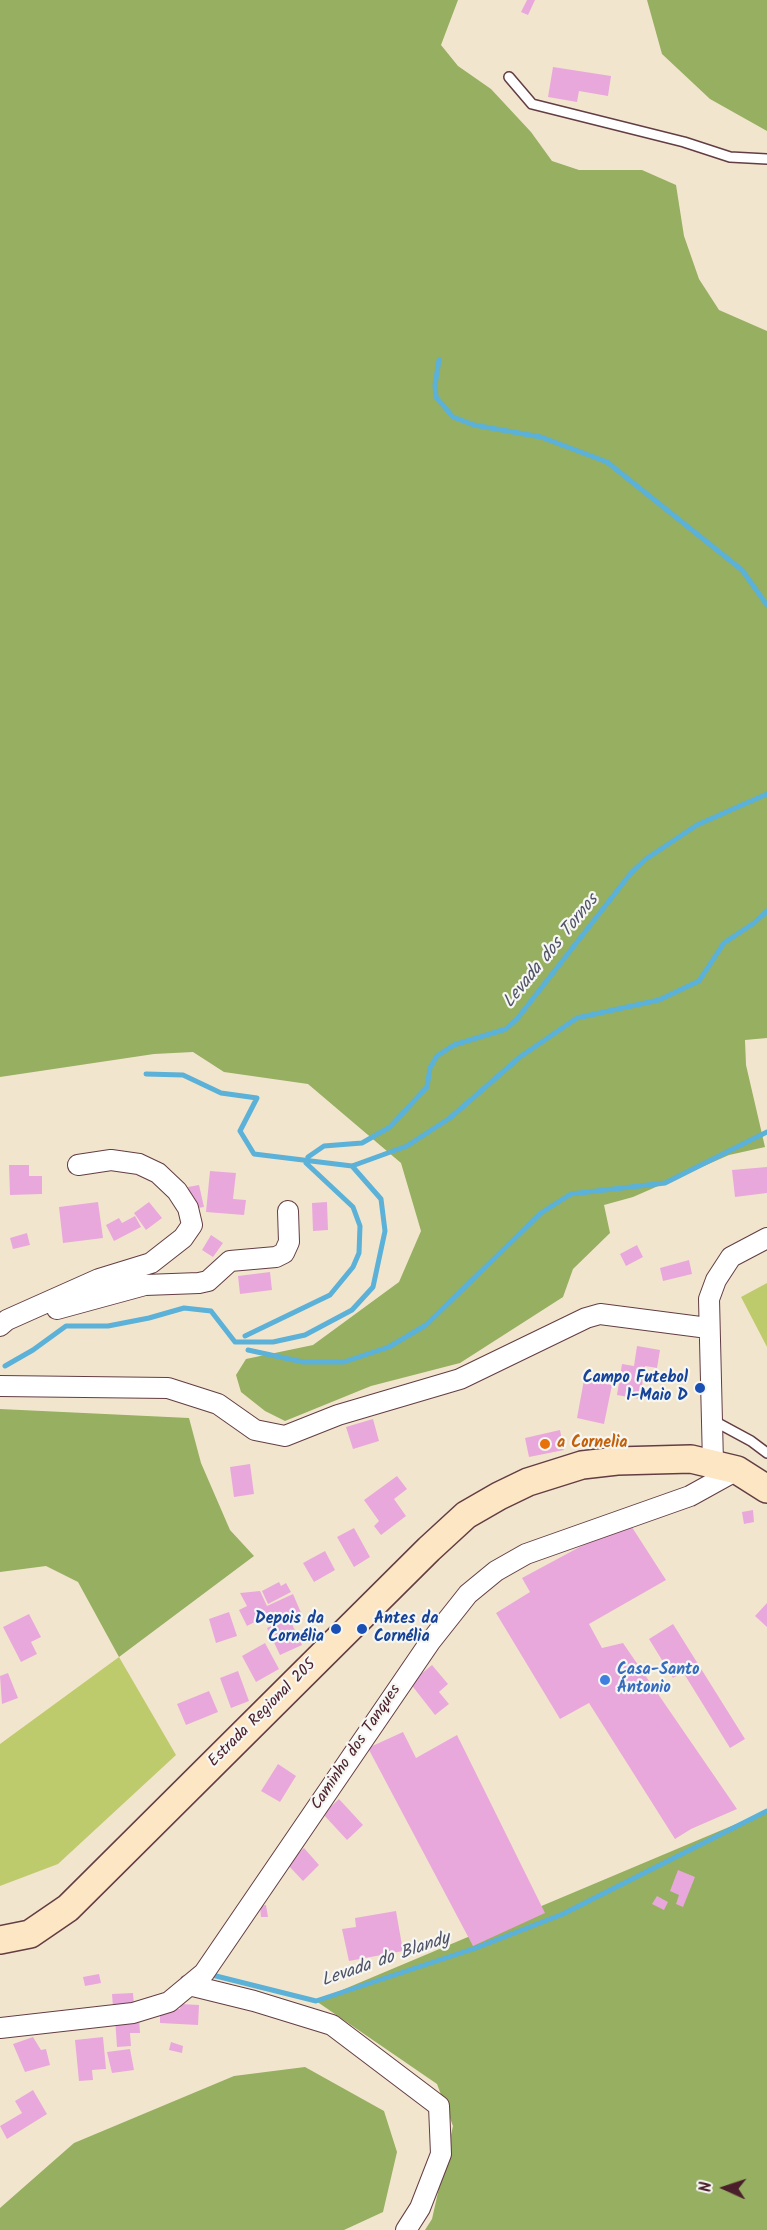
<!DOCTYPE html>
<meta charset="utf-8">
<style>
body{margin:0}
#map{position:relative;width:767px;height:2230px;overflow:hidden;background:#f2e5ce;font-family:Kalam,sans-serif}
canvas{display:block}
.north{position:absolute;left:695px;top:2158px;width:60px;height:60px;-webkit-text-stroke:4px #f6f6f2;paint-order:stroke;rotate:273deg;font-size:16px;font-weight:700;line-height:24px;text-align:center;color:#4a1f2b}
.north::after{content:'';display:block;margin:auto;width:21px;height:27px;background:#4a1f2b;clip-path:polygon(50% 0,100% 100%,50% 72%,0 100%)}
</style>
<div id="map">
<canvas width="767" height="2230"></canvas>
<div class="north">N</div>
</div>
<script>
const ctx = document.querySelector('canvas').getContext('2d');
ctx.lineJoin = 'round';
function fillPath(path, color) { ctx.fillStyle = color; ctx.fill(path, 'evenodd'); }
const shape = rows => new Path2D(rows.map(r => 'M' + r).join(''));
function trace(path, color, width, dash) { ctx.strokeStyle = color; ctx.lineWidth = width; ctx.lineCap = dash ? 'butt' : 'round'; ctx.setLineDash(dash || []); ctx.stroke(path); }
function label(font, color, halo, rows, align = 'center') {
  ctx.font = font + ' Kalam,sans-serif'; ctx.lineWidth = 4.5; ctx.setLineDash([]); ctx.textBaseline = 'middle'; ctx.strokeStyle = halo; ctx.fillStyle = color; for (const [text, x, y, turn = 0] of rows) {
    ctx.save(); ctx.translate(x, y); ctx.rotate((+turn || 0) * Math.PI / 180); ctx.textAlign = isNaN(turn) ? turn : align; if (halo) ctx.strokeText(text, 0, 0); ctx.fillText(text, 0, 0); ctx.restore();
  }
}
fillPath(shape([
 [767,1283,767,1347,741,1297],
 [119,1657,176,1755,58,1864,0,1886,0,1744]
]), '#becb6c');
fillPath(shape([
 [0,0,458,0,441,45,458,66,491,89,531,132,552,161,579,170,642,170,676,185,684,236,699,279,719,310,767,331,767,1038,745,1040,746,1065,765,1147,729,1155,633,1197,604,1205,610,1233,573,1269,563,1297,460,1363,371,1386,285,1421,265,1411,241,1392,236,1375,246,1359,313,1345,399,1282,421,1231,401,1163,308,1084,224,1072,193,1052,154,1054,0,1077],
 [647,0,767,0,767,131,710,99,662,54],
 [0,1409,189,1418,201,1463,230,1530,254,1556,119,1657,78,1582,46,1566,0,1572],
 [767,1811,767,2230,425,2230,432,2219,453,2126,437,2084,316,2001],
 [305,2067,384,2111,397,2152,383,2212,344,2230,0,2230,0,2208,74,2143,234,2076]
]), '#96af60');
trace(shape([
 [439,360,435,385,436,397,453,417,474,425,541,437,607,462,742,570,767,605],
 [146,1074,183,1075,221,1093,257,1098,240,1131,254,1154,352,1166,407,1146,450,1118,520,1057,577,1018,659,1000,699,981,724,943,754,923,767,911],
 [308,1157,324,1146,362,1143,390,1127,427,1087,430,1068,437,1056,454,1045,506,1029,517,1019,631,873,646,859,697,825,767,794],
 [245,1336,330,1295,353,1267,359,1253,360,1226,353,1207,306,1163],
 [248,1350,303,1362,344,1362,389,1347,426,1325,541,1213,571,1194,665,1183,767,1132],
 [5,1366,33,1350,66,1326,108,1326,149,1318,184,1308,211,1311,235,1342,273,1342,305,1335,352,1310,373,1287,385,1231,381,1199,352,1166],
 [208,1974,316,2001,476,1948,563,1914,767,1811]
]), '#5bb1d7', 5);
fillPath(shape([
 [527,0,535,0,528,15,521,12],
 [553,67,611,76,608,96,579,91,577,102,548,97],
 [9,1165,29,1165,29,1176,42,1176,42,1194,10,1195],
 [767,1167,767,1193,735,1197,732,1170],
 [210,1171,236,1173,233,1199,246,1200,244,1215,206,1212],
 [199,1185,204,1207,192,1209,188,1187],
 [98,1202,103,1238,63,1243,59,1207],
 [149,1202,162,1218,146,1230,134,1213],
 [327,1202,328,1230,313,1231,312,1203],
 [135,1216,141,1227,114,1241,106,1225,119,1218,122,1223],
 [27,1233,30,1245,13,1249,10,1238],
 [211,1235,223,1243,213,1257,202,1250],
 [637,1245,643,1257,626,1266,620,1254],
 [689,1260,692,1274,663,1281,660,1268],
 [270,1272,272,1290,240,1294,238,1276],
 [637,1346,660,1350,657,1368,645,1366,640,1399,617,1395,622,1364,634,1366],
 [584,1380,612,1385,604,1424,577,1418],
 [373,1419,379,1441,353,1449,346,1427],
 [560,1430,564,1450,529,1457,525,1438],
 [250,1464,254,1494,234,1497,230,1467],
 [397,1476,407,1489,394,1499,406,1516,381,1535,374,1526,379,1521,364,1500],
 [753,1510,754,1522,744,1524,742,1512],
 [628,1521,666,1580,589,1624,602,1648,623,1643,737,1809,691,1829,675,1839,589,1703,560,1719,496,1613,530,1592,522,1578],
 [354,1528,370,1557,354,1567,337,1537],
 [325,1551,335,1570,314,1582,303,1563],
 [279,1582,281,1586,286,1583,291,1592,268,1604,262,1591],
 [260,1591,267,1606,293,1594,302,1615,290,1620,302,1645,280,1655,267,1628,276,1624,272,1613,247,1626,239,1610,247,1606,240,1593],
 [767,1603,767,1627,755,1616],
 [229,1612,237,1636,216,1643,209,1619],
 [29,1614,41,1637,31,1642,37,1654,21,1662,3,1627],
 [673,1624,745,1739,730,1748,683,1672,673,1678,649,1639],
 [265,1643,279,1669,256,1682,242,1656],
 [432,1665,448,1684,439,1692,449,1704,435,1715,410,1683],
 [238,1671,249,1701,231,1708,220,1678],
 [8,1673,18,1698,2,1704,0,1676],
 [209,1691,218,1712,186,1725,177,1704],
 [403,1732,416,1758,457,1735,545,1913,473,1946,368,1748],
 [278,1764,296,1776,280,1802,261,1791],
 [339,1799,363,1825,347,1840,323,1814],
 [304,1848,319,1865,303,1881,287,1864],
 [678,1870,695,1877,683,1907,676,1904,679,1895,670,1891],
 [657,1896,668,1902,664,1910,652,1904],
 [266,1905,268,1917,261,1917,260,1906],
 [396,1911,403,1951,349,1961,342,1929,356,1927,355,1918],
 [99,1974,101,1983,85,1986,83,1977],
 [133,1993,134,2005,113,2007,112,1994],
 [181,2004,199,2005,198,2025,160,2023,160,2008,180,2009],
 [139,2017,140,2033,130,2033,131,2046,117,2047,115,2018],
 [33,2037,41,2050,46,2049,50,2065,25,2072,13,2044],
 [103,2037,106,2069,92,2070,93,2080,79,2081,75,2040],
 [171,2042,183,2046,182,2053,169,2050],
 [130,2049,134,2070,112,2073,107,2052],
 [33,2090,47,2114,7,2139,0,2126,22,2113,15,2101]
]), '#e9a8db');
const service = shape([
 [509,77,532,104,684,142,730,157,767,159],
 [714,1421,751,1441,767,1453]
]);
const minor = shape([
 [57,1309,145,1285,199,1283,208,1281,230,1261,276,1257,284,1253,289,1242,288,1211],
 [0,1326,7,1320,99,1279,151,1263,183,1238,192,1225,188,1208,177,1191,158,1173,139,1164,111,1160,78,1165],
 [0,1386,168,1388,218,1404,255,1430,285,1436,338,1415,460,1379,586,1318,600,1314,708,1328],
 [713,1463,709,1299,716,1280,731,1257,767,1238],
 [189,1985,254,2001,332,2025,439,2106,441,2154,420,2208,406,2230],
 [0,2028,133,2013,169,2002,204,1973,430,1642,468,1594,496,1571,526,1554,690,1496,737,1470]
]);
const secondary = shape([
 [0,1940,30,1934,68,1908,429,1549,466,1515,499,1496,528,1482,582,1465,617,1461,691,1459,737,1470,767,1489]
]);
trace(service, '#633d43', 12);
trace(minor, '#633d43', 22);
trace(secondary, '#633d43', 30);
trace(service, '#fff', 9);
trace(minor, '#fff', 20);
trace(secondary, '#fce6c4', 27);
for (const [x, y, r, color] of [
 [700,1388,6,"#1a4fb4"],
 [545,1444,6,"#e8710a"],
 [336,1629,6,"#1a4fb4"],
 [362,1629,6,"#1a4fb4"],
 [605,1680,6,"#3f7fe0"]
]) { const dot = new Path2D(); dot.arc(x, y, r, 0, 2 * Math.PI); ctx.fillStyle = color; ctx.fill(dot); trace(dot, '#f6f6f2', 2); }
label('bold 16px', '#164399', '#f6f6f2', [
 ["Campo Futebol",688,1379],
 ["1-Maio D",688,1397],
 ["Depois da",324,1620],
 ["Cornélia",324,1638],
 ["Antes da",374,1620,"left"],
 ["Cornélia",374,1638,"left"]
], 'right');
label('bold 16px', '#c56008', '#f6f6f2', [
 ["a Cornelia",557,1444]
], 'left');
label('bold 16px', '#366cbe', '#f6f6f2', [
 ["Casa-Santo",617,1671],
 ["Ántonio",617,1689]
], 'left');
label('16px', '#4a1f2b', '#f6f6f2', [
 ["Estrada Regional 205",263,1714,-45],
 ["Caminho dos Tanques",357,1748,-56]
]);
label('italic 18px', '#505267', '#f6f6f2', [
 ["Levada dos Tornos",552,952,-51],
 ["Levada do Blandy",386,1961,-19]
]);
</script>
